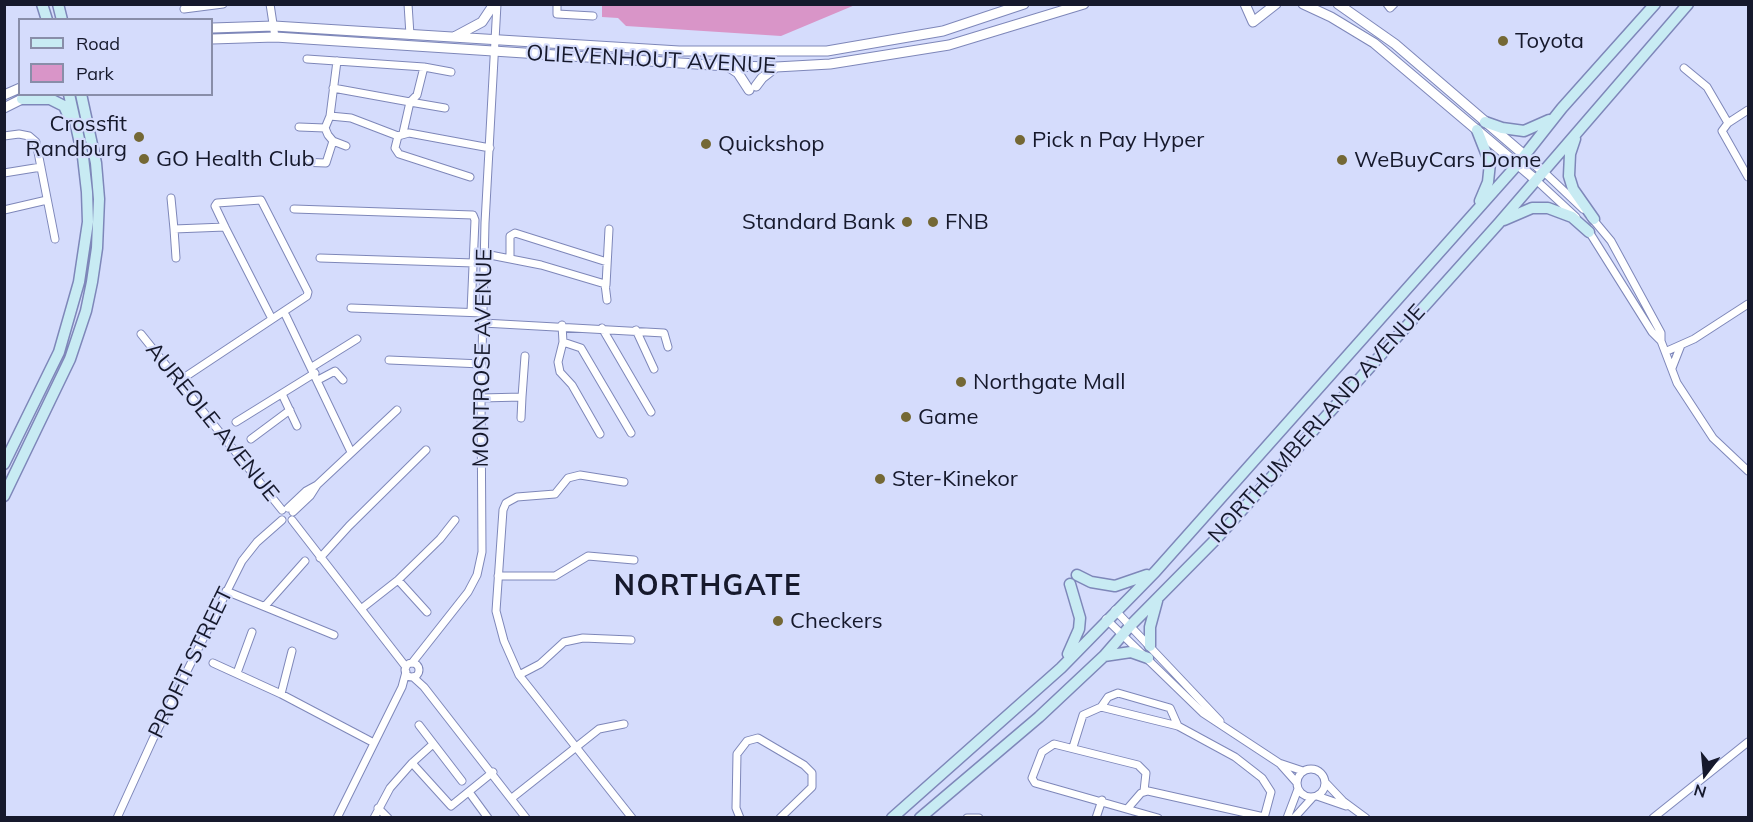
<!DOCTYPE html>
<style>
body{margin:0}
#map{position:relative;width:1753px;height:822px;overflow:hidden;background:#d5dcfc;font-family:Mulish,sans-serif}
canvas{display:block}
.frame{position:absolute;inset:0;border:6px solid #16192c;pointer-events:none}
.legend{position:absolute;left:18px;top:18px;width:195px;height:78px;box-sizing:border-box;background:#d5dcfc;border:2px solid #898ea9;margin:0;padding:8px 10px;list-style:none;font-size:18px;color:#16192c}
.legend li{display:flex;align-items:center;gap:12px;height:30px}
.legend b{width:30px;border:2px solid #898ea9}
.north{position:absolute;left:1675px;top:744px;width:60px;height:60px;-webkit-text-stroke:4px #d5dcfc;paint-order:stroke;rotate:196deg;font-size:16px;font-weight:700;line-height:24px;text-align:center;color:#16192c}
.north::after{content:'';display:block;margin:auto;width:21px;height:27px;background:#16192c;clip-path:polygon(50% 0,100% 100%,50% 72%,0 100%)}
</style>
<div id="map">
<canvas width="1753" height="822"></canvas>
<div class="frame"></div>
<ul class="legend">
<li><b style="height:8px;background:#c8ebf3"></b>Road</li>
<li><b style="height:16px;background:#d995c8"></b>Park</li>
</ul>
<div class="north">N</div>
</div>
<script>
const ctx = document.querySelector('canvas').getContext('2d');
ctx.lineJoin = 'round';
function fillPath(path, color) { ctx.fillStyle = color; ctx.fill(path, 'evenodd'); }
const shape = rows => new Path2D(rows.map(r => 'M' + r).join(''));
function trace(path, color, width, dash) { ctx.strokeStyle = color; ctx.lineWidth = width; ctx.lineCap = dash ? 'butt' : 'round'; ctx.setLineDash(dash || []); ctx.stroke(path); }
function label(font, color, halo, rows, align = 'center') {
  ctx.font = font + ' Mulish,sans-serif'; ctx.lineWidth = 4.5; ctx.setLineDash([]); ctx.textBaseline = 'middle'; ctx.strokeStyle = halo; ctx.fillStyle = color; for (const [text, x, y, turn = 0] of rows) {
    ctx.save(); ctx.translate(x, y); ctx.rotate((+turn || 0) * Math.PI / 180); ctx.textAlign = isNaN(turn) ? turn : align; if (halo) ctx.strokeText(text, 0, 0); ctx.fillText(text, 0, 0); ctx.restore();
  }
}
fillPath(shape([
 [602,5,602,4,855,5,781,36,626,26,618,18,602,17]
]), '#d995c8');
const minor = shape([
 [270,4,275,37],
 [408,4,410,35],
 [557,4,557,14,593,16],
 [1387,4,1390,8,1394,4],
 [184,9,223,4],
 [307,59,424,67,451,72],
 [1684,68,1707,87,1728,123],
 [333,88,410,102,417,95,424,67],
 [1748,110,1728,123,1722,131,1748,177],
 [330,116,337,61],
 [299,127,325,128],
 [403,133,410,102,445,108],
 [4,136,19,134,29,136,36,142,55,239],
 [346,146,333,141,328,135,325,128,330,116,351,118,398,136],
 [299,162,326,163,333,141],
 [1544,172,1583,209],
 [4,173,41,167],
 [470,177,399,154,395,148,398,136,409,133,490,148],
 [1536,180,1576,217],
 [171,198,174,229],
 [294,209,473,215,475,220,471,312],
 [4,210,47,200],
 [1591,217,1611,241,1661,333,1661,341],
 [1588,230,1652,332,1661,341,1677,383,1713,438,1748,471],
 [485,254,541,265,605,284,607,300],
 [176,258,174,229,225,227],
 [320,258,474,263],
 [510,259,510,236,515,233,607,262],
 [606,285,609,229],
 [351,308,483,313],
 [286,316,351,452],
 [483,323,664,333,668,347],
 [562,325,563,342,581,348,631,433],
 [602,328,651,412],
 [636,330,654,369],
 [141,334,282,510],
 [563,342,558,362,560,372,572,385,600,434],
 [1667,351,1694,339,1748,304],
 [389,360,482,364],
 [312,367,357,339],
 [1672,368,1681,345],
 [318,380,335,371,343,380],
 [179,381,307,296,308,292,261,200,217,203,215,206,225,227,272,319],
 [282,394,297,426],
 [522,397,525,356],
 [481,398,522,397,521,418],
 [236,422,315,373],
 [251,439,290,410],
 [624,482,580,475,568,478,555,494,517,497,506,503,503,510,496,611,504,641,519,675,632,818],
 [317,485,397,410],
 [288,508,306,491,317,485,310,496,293,512],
 [292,520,406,667],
 [320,558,349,526,426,450],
 [498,576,555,576,588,556,634,560],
 [398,580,427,612],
 [226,591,334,635],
 [265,606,305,561],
 [361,609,398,580,440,539,455,520],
 [1115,610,1220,721],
 [1106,619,1203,713,1279,763,1303,771],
 [213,663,281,694,374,743],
 [412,663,468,592,477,575,482,552,481,398,485,223,497,4],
 '405 670a7 7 0 1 1 14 0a7 7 0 1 1-14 0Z',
 [237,673,252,632],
 [519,675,540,664,564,642,583,638,631,640],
 [413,677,424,687,526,818],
 [281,694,292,651],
 [1101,707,1108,697,1118,693,1170,708,1178,726],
 [419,725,462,781],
 [433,744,412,763,451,806,493,772],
 [1073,747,1083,715,1101,707,1178,726,1235,757,1262,778,1271,792,1264,818],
 [1281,765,1297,783],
 '1297 783a14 14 0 1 1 28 0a14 14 0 1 1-28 0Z',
 [1325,782,1343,801,1366,818],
 [1144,791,1146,773,1138,765,1054,744,1042,752,1032,778,1035,783,1158,818],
 [469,792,488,818],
 [1317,796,1346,806],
 [512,798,599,729,624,724],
 [378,808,388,818],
 [1128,808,1141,793,1148,791,1264,817],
 [117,818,153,739,242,561,257,542,282,520],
 [337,818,402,687,406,672],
 [374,818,390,788,412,763],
 [740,818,736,808,737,754,747,741,758,738,804,765,812,773,812,787,780,818],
 [967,818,979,818],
 [1096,818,1102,800],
 [1287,818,1298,789],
 [1294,818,1313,797],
 [1653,818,1748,742]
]);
const tertiary = shape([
 [1245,4,1253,22,1276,4],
 [1303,4,1331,17,1374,43,1536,180],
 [1338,4,1395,44,1544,172],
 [212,28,274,26,679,51,827,51,943,31,1024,4],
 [454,37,482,22,494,4],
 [212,39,275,37,727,66,776,67,830,64,949,45,1084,4],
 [729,67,738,73,749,90],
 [756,86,762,78,776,67],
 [4,95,20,88],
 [4,108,26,97]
]);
const secondary = shape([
 [42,4,47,20],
 [58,4,62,20],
 [22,99,50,99,64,106,69,117],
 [1485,122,1502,128,1524,131,1549,120],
 [1477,130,1490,163,1488,182,1480,201],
 [1575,139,1570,154,1569,176,1573,189,1594,219],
 [1504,220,1532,208,1548,208,1572,217,1589,232],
 [4,464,59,352,79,282,88,222,87,192,83,157,69,94],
 [4,496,70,359,86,311,92,282,97,248,99,199,96,163,81,94],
 [1077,575,1091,582,1115,586,1147,575],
 [1150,646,1150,627,1157,601],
 [1068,654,1079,629,1080,618,1070,584],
 [1104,656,1131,652,1148,658],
 [892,818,1061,668,1155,572,1517,165,1562,108,1655,4],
 [920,818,1039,717,1104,656,1131,625,1217,538,1499,223,1688,4]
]);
trace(minor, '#7e87b9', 9);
trace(tertiary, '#7e87b9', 11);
trace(secondary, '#7e87b9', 13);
trace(minor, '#fff', 7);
trace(tertiary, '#fff', 9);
trace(secondary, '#c8ebf3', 10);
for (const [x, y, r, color] of [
 [1503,41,6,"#746835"],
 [139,137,6,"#746835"],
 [1020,140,6,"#746835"],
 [706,144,6,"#746835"],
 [144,159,6,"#746835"],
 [1342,160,6,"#746835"],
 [907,222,6,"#746835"],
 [933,222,6,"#746835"],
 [961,382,6,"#746835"],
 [906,417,6,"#746835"],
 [880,479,6,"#746835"],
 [778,621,6,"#746835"]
]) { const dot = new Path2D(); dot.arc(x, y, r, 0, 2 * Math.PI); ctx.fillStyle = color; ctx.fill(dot); trace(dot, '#d5dcfc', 2); }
label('22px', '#16192c', '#d5dcfc', [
 ["Toyota",1515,41],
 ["Crossfit",127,124,"right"],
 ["Randburg",127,149,"right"],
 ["Pick n Pay Hyper",1032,140],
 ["Quickshop",718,144],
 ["GO Health Club",156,159],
 ["WeBuyCars Dome",1354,160],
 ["Standard Bank",895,222,"right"],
 ["FNB",945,222],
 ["Northgate Mall",973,382],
 ["Game",918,417],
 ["Ster-Kinekor",892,479],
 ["Checkers",790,621]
], 'left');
label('22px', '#16192c', '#d5dcfc', [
 ["OLIEVENHOUT AVENUE",651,60,3],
 ["MONTROSE AVENUE",483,358,-89],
 ["AUREOLE AVENUE",212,422,51],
 ["NORTHUMBERLAND AVENUE",1317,424,-48],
 ["PROFIT STREET",191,663,-64]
]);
ctx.letterSpacing = '1.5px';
label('bold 28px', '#16192c', '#d5dcfc', [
 ["NORTHGATE",708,587]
]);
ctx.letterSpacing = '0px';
</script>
